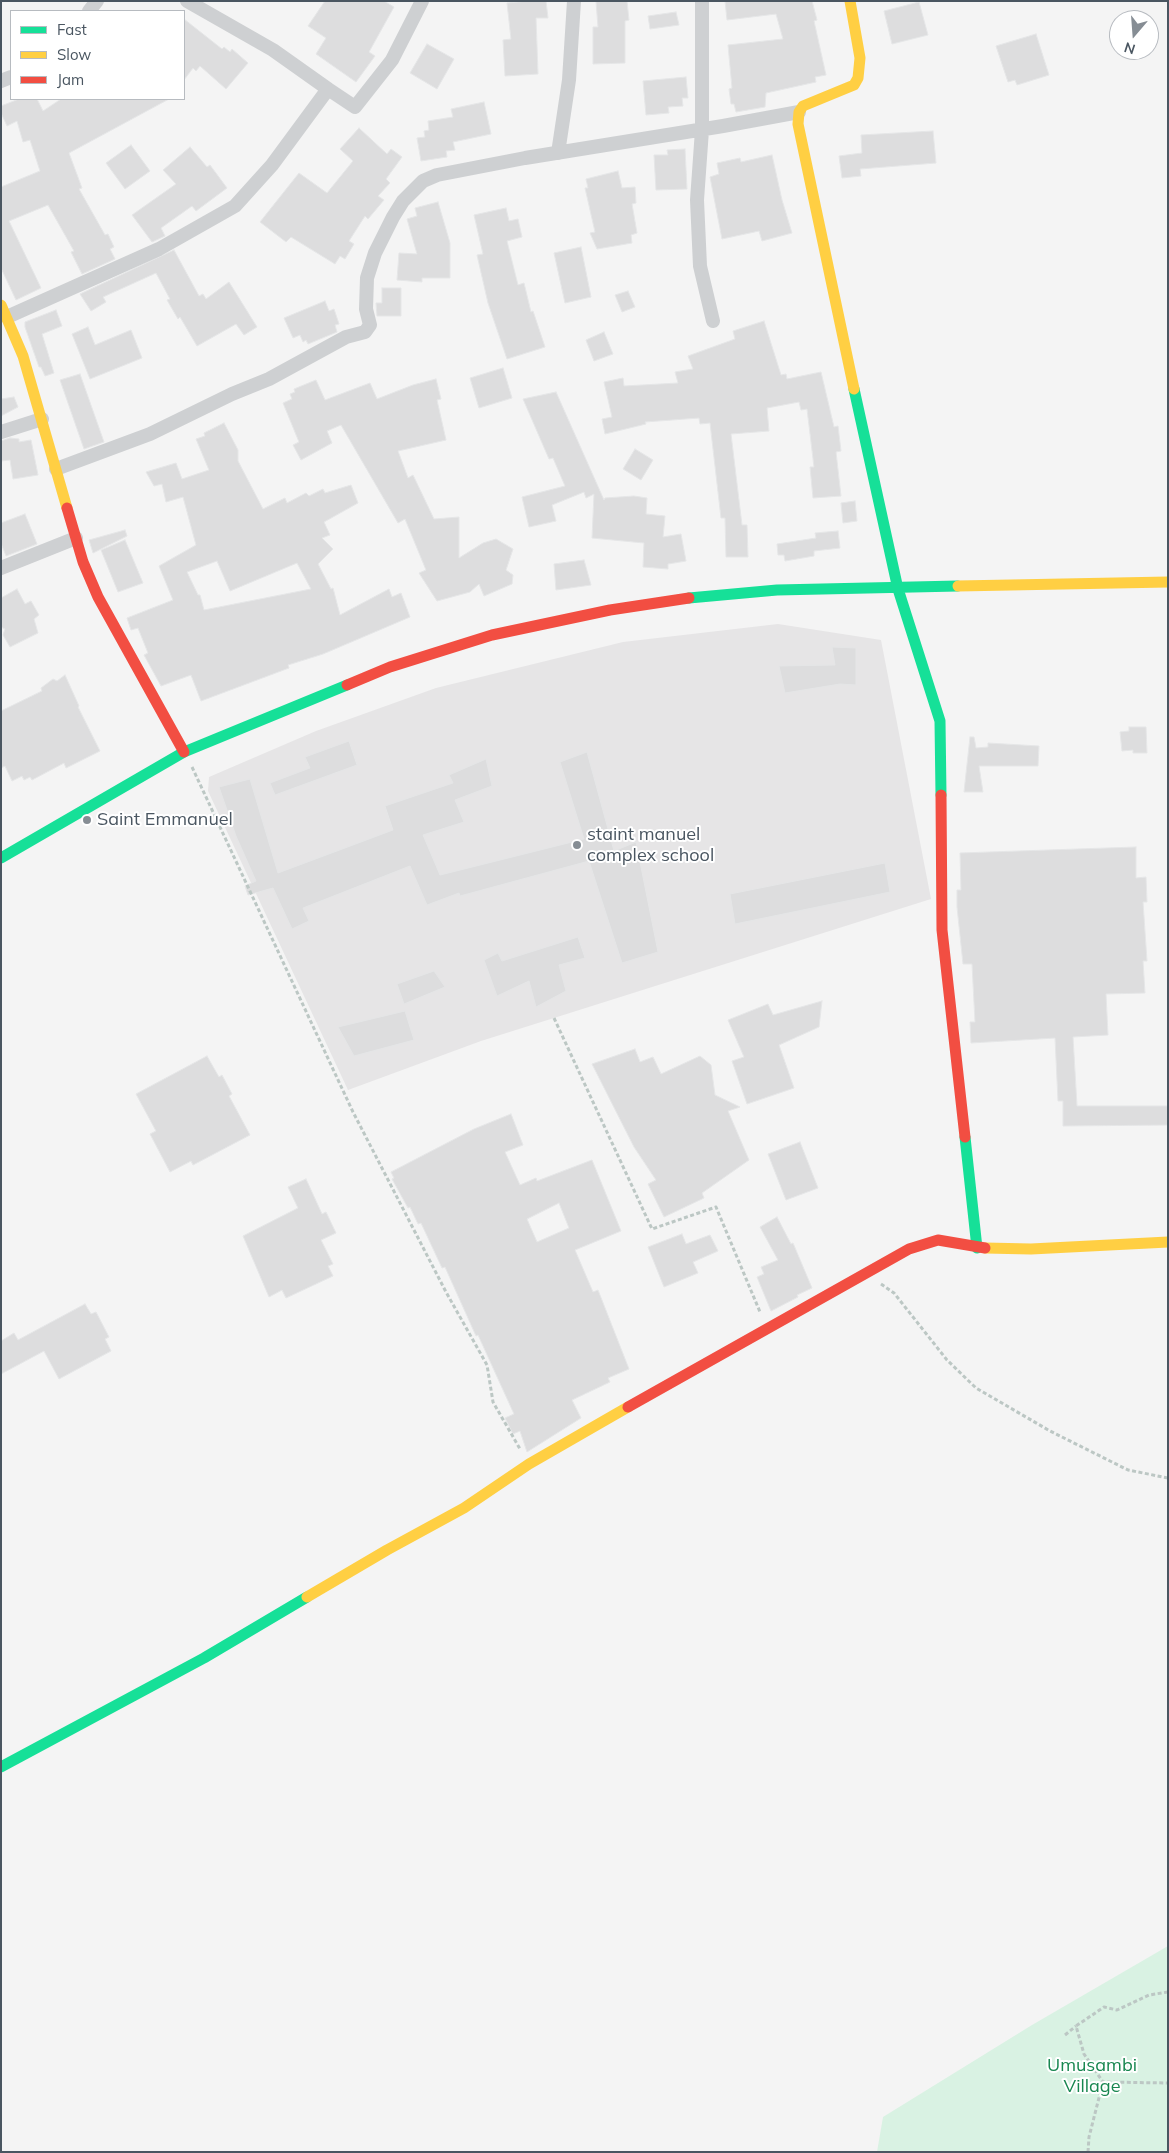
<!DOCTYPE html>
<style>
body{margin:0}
#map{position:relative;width:1169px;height:2153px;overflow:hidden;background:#f4f4f4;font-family:Mulish,sans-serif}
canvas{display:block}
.frame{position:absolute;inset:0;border:2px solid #4a5661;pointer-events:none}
.legend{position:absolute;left:10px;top:10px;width:175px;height:90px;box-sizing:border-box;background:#fff;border:1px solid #b7bbc0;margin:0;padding:6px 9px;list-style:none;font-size:15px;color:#4a5661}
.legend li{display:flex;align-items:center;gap:10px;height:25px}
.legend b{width:25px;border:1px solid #b7bbc0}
.north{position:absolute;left:1109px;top:10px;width:50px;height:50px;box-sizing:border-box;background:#fff;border:1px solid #b7bbc0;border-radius:50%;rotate:198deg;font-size:14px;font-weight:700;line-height:20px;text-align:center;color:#4a5661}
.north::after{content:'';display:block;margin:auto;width:18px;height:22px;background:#868d94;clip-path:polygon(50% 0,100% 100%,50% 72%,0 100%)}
</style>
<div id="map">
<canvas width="1169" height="2153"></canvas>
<div class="frame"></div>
<ul class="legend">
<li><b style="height:6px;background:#16e098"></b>Fast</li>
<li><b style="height:6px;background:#ffcf43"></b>Slow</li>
<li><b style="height:6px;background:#f24e42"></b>Jam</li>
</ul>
<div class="north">N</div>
</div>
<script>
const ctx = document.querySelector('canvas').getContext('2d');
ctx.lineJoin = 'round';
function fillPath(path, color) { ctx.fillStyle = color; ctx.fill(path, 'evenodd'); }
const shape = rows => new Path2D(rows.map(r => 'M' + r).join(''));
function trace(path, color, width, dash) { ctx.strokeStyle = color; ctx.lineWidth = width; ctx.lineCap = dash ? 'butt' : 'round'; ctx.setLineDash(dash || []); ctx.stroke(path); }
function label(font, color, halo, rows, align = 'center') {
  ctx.font = font + ' Mulish,sans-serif'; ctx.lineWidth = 4; ctx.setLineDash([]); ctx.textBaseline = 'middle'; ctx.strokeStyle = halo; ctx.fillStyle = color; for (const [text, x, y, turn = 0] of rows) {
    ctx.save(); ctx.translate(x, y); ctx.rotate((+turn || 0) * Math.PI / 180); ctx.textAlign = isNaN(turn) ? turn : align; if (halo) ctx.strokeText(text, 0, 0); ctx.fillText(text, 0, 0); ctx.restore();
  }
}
fillPath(shape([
 [778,624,881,640,931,899,481,1041,348,1090,208,791,209,777,316,731,436,688,623,642]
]), '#e6e5e6');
fillPath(shape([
 [1168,1946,1168,2152,877,2152,883,2117,1032,2025]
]), '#d9f2e3');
const building = shape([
 [325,1,384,1,394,7,369,52,375,56,356,82,316,54,326,38,308,26,325,1],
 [528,1,546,1,548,18,536,18,538,74,505,76,503,40,511,39,507,3,528,1],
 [596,1,627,1,629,20,625,21,625,63,593,64,593,27,598,27,596,1],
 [725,1,812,1,817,20,814,21,826,75,815,77,816,82,766,93,765,107,736,112,734,104,731,104,729,89,732,88,728,45,783,39,776,14,727,20,725,1],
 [919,2,928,35,892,44,884,11,919,2],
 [676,12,679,25,650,29,648,16,676,12],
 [184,19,222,49,224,47,230,52,232,49,248,63,226,89,200,66,196,71,193,68,184,80,184,19],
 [1036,34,1049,75,1017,85,1015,80,1008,82,996,46,1036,34],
 [427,44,454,59,437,89,410,73,427,44],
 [686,77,688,98,682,98,683,106,668,107,669,113,646,115,643,81,686,77],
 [19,99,37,99,43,111,61,99,169,99,69,153,82,188,79,189,105,235,108,234,114,247,110,249,115,259,82,274,71,252,74,251,48,205,9,221,41,288,16,300,1,268,1,187,40,171,30,140,23,142,17,121,7,126,1,113,1,106,19,99],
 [484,102,491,134,453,142,455,150,446,151,447,157,421,161,417,138,425,137,424,131,429,130,428,121,453,117,451,109,484,102],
 [359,128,387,154,391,149,402,157,386,179,390,183,378,196,384,200,368,219,365,216,349,241,354,244,345,259,340,256,335,264,291,237,286,242,260,222,299,173,327,193,353,161,340,149,359,128],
 [933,131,936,163,860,169,861,176,842,178,839,156,862,153,861,135,933,131],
 [131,145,150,171,125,189,106,163,131,145],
 [190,147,207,167,210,165,227,188,196,211,192,206,161,228,165,236,152,242,132,215,176,184,163,170,190,147],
 [685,149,687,189,656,190,654,155,668,155,667,150,685,149],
 [772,155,782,200,792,233,762,241,759,231,722,239,710,177,719,174,717,163,740,158,741,162,772,155],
 [618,171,622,188,635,187,636,203,632,204,637,233,631,235,632,243,597,249,590,233,595,232,585,188,588,188,586,179,618,171],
 [438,202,450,243,450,278,422,278,422,282,397,280,399,253,417,254,407,219,417,216,415,208,438,202],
 [506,208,509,221,518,219,522,237,507,241,518,285,524,283,531,312,533,311,545,347,507,359,488,303,477,255,483,254,474,215,506,208],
 [581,247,591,297,565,303,554,253,581,247],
 [174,250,199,296,203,294,206,299,229,282,257,327,244,335,236,324,197,346,180,317,178,319,167,300,170,299,156,273,103,297,106,302,91,311,80,294,174,250],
 [382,288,401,288,401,316,377,316,376,303,382,303,382,288],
 [628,291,635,307,622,312,615,295,628,291],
 [325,301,329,311,334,309,339,324,335,325,337,332,308,344,306,340,303,342,300,335,293,338,284,318,325,301],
 [56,310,62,326,42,334,54,373,45,376,41,367,39,367,25,327,25,322,56,310],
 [764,321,781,375,786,374,787,379,821,372,834,427,838,426,841,451,836,452,841,496,813,498,810,467,814,467,807,409,801,410,799,402,767,408,769,431,731,434,742,525,747,525,748,557,726,557,725,518,721,518,710,423,700,424,699,418,645,422,646,424,605,434,602,419,612,417,604,382,623,378,624,386,678,383,675,372,693,369,688,356,735,339,733,331,764,321],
 [88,327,95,345,131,330,142,358,90,379,72,334,88,327],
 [604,332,613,354,594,361,586,340,604,332],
 [503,368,512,398,479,408,470,378,503,368],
 [80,374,104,442,84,449,60,380,80,374],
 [436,379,441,399,437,400,446,440,398,451,408,478,413,475,434,519,459,517,459,558,483,543,496,539,513,549,506,570,513,575,512,584,484,596,479,584,470,592,437,601,419,573,426,570,405,519,398,523,341,425,327,431,332,443,301,460,293,445,299,442,283,403,292,399,290,394,295,392,294,389,316,380,325,400,370,383,377,399,413,385,436,379],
 [556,392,604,500,605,498,634,496,647,498,646,514,665,516,663,537,681,534,686,561,668,564,668,569,643,567,644,543,592,538,594,494,586,498,584,492,552,505,556,521,529,527,522,497,565,486,553,458,549,459,523,399,556,392],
 [14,397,18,407,1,416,1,399,14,397],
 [224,423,238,450,238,461,263,509,285,498,287,503,306,493,309,496,323,489,325,493,351,485,358,503,324,522,330,535,322,538,333,549,318,564,331,589,333,588,340,615,389,589,392,597,401,593,410,617,323,654,288,665,289,668,201,701,191,675,161,686,144,655,148,653,138,628,131,630,127,618,173,600,159,566,196,545,183,497,166,502,162,484,154,486,146,472,176,463,182,479,209,470,196,439,205,436,204,433,224,423],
 [217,561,230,591,297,563,311,589,204,610,200,595,198,595,187,572,217,561],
 [10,438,19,439,19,442,31,440,38,475,13,479,10,460,1,461,1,441,10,438],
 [635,449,653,460,641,480,623,469,635,449],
 [855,501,857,521,843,523,841,503,855,501],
 [25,514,37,544,6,556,1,543,1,523,25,514],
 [125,530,127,536,93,553,89,540,125,530],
 [838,531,840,548,814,551,814,556,785,561,784,555,778,555,777,544,816,538,815,533,838,531],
 [125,540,143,583,118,592,101,550,125,540],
 [584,560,591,585,556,590,554,564,584,560],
 [17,589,25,604,31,601,39,615,34,619,38,633,10,647,3,635,5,629,1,627,1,598,17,589],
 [832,647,856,648,856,685,840,684,785,693,779,666,835,665,832,647],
 [65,675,79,706,78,707,100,751,66,768,64,763,32,780,30,777,24,780,22,776,12,781,5,766,1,768,1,711,42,691,41,688,53,679,57,681,65,675],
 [1129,727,1146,727,1147,753,1133,753,1133,750,1122,751,1120,732,1129,731,1129,727],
 [970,737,974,737,976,748,988,747,988,743,1039,746,1038,766,979,766,983,792,964,792,970,737],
 [349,741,357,765,275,795,270,783,310,768,305,757,349,741],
 [587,752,614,851,636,842,658,952,622,963,589,861,460,896,459,893,427,905,410,866,303,908,309,921,292,929,273,888,248,895,245,886,256,881,236,836,219,787,250,779,278,873,393,830,385,806,453,783,449,775,486,759,492,786,455,800,464,822,423,835,440,875,584,839,560,762,587,752],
 [1136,847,1136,878,1146,877,1147,902,1143,902,1147,961,1143,961,1145,993,1106,994,1108,1035,1073,1037,1077,1106,1168,1106,1168,1125,1063,1126,1063,1101,1058,1101,1055,1038,971,1043,970,1022,975,1022,972,964,963,964,957,907,957,890,961,890,960,853,1136,847],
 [885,863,890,892,735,924,730,894,885,863],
 [578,937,585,958,559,965,566,991,536,1007,529,981,497,996,484,960,498,953,502,961,578,937],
 [434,971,445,987,404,1004,397,984,434,971],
 [822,1001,819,1027,779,1045,794,1088,747,1104,732,1061,744,1057,728,1020,768,1004,773,1015,822,1001],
 [405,1011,414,1040,354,1056,338,1027,405,1011],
 [635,1049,640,1062,653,1057,661,1074,700,1056,711,1065,715,1095,740,1107,728,1111,749,1160,702,1193,704,1198,664,1217,648,1184,656,1180,634,1147,592,1064,635,1049],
 [207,1056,219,1077,222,1075,232,1094,229,1096,250,1135,193,1165,191,1161,170,1172,150,1134,156,1131,136,1094,207,1056],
 [511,1114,523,1145,505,1152,520,1185,536,1178,537,1181,592,1160,621,1231,575,1250,593,1292,598,1290,629,1369,608,1378,610,1382,572,1400,581,1418,527,1452,520,1431,513,1434,505,1418,514,1414,478,1335,476,1336,445,1267,442,1268,421,1223,418,1224,410,1207,408,1208,392,1179,394,1178,391,1172,474,1129,511,1114],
 [559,1203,569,1228,537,1242,527,1219,559,1203],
 [800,1142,818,1188,786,1200,768,1154,800,1142],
 [306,1179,322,1214,326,1212,336,1233,321,1240,333,1264,328,1266,333,1276,286,1298,282,1290,269,1297,243,1236,298,1208,288,1187,306,1179],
 [777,1217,791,1244,793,1243,812,1288,797,1295,798,1297,771,1311,757,1277,764,1274,761,1267,778,1260,760,1227,777,1217],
 [682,1234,686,1244,710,1235,718,1251,693,1262,698,1273,664,1287,648,1247,682,1234],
 [85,1304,91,1314,96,1312,109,1337,105,1339,111,1351,59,1379,44,1351,1,1374,1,1341,14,1333,18,1340,85,1304]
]);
fillPath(building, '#ddddde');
trace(building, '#e5e6e7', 1);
trace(shape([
 [192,767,353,1112,446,1292,487,1365,493,1402,520,1449],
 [554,1018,652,1229,716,1207,760,1312],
 [881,1284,894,1293,947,1360,976,1388,1050,1431,1128,1470,1168,1478],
 [1168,1992,1149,1995,1117,2010,1104,2007,1076,2026,1084,2054,1103,2082,1168,2083],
 [1065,2035,1076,2026],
 [1088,2152,1089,2137,1103,2082]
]), '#bcc7c4', 3, [4, 2.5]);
trace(shape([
 [187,1,273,50,328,89],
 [702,1,702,130,697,200,700,266,713,321],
 [89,11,97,1],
 [1,81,11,77],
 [558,153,569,80,574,1],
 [7,317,159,249,235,206,272,165,328,89,355,107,392,60,422,1],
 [1,432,42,419],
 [56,469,150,434,232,394,269,379,346,337,365,332,370,325,366,309,367,278,375,253,393,217,403,201,423,181,437,175,525,158,723,126,799,112],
 [1,568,76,538]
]), '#ced0d2', 14);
trace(shape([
 [854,389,898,589,940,721,941,795],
 [689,598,777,590,958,586],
 [1,858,184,752,347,685],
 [965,1137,977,1248],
 [1,1767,204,1658,307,1597]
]), '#16e098', 11);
trace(shape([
 [850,1,860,58,858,78,854,85,803,106,799,112,798,124,854,389],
 [1,305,23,356,67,508],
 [958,586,1168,582],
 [985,1248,1031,1249,1168,1242],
 [307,1597,387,1550,464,1508,529,1464,628,1407]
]), '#ffcf43', 11);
trace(shape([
 [67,508,83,562,98,597,184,752],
 [347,685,390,667,492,635,610,610,689,598],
 [941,795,942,930,965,1137],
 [628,1407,909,1249,938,1240,985,1248]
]), '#f24e42', 11);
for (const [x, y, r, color] of [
 [87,820,5,"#868d94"],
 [577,845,5,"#868d94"]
]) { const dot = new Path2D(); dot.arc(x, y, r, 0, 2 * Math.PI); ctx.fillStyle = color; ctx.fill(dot); trace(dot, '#fff', 2); }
label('18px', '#4a5661', '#fff', [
 ["Saint Emmanuel",97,820],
 ["staint manuel",587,835],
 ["complex school",587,856]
], 'left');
label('18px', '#17864f', '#fff', [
 ["Umusambi",1092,2066],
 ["Village",1092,2087]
]);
</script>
